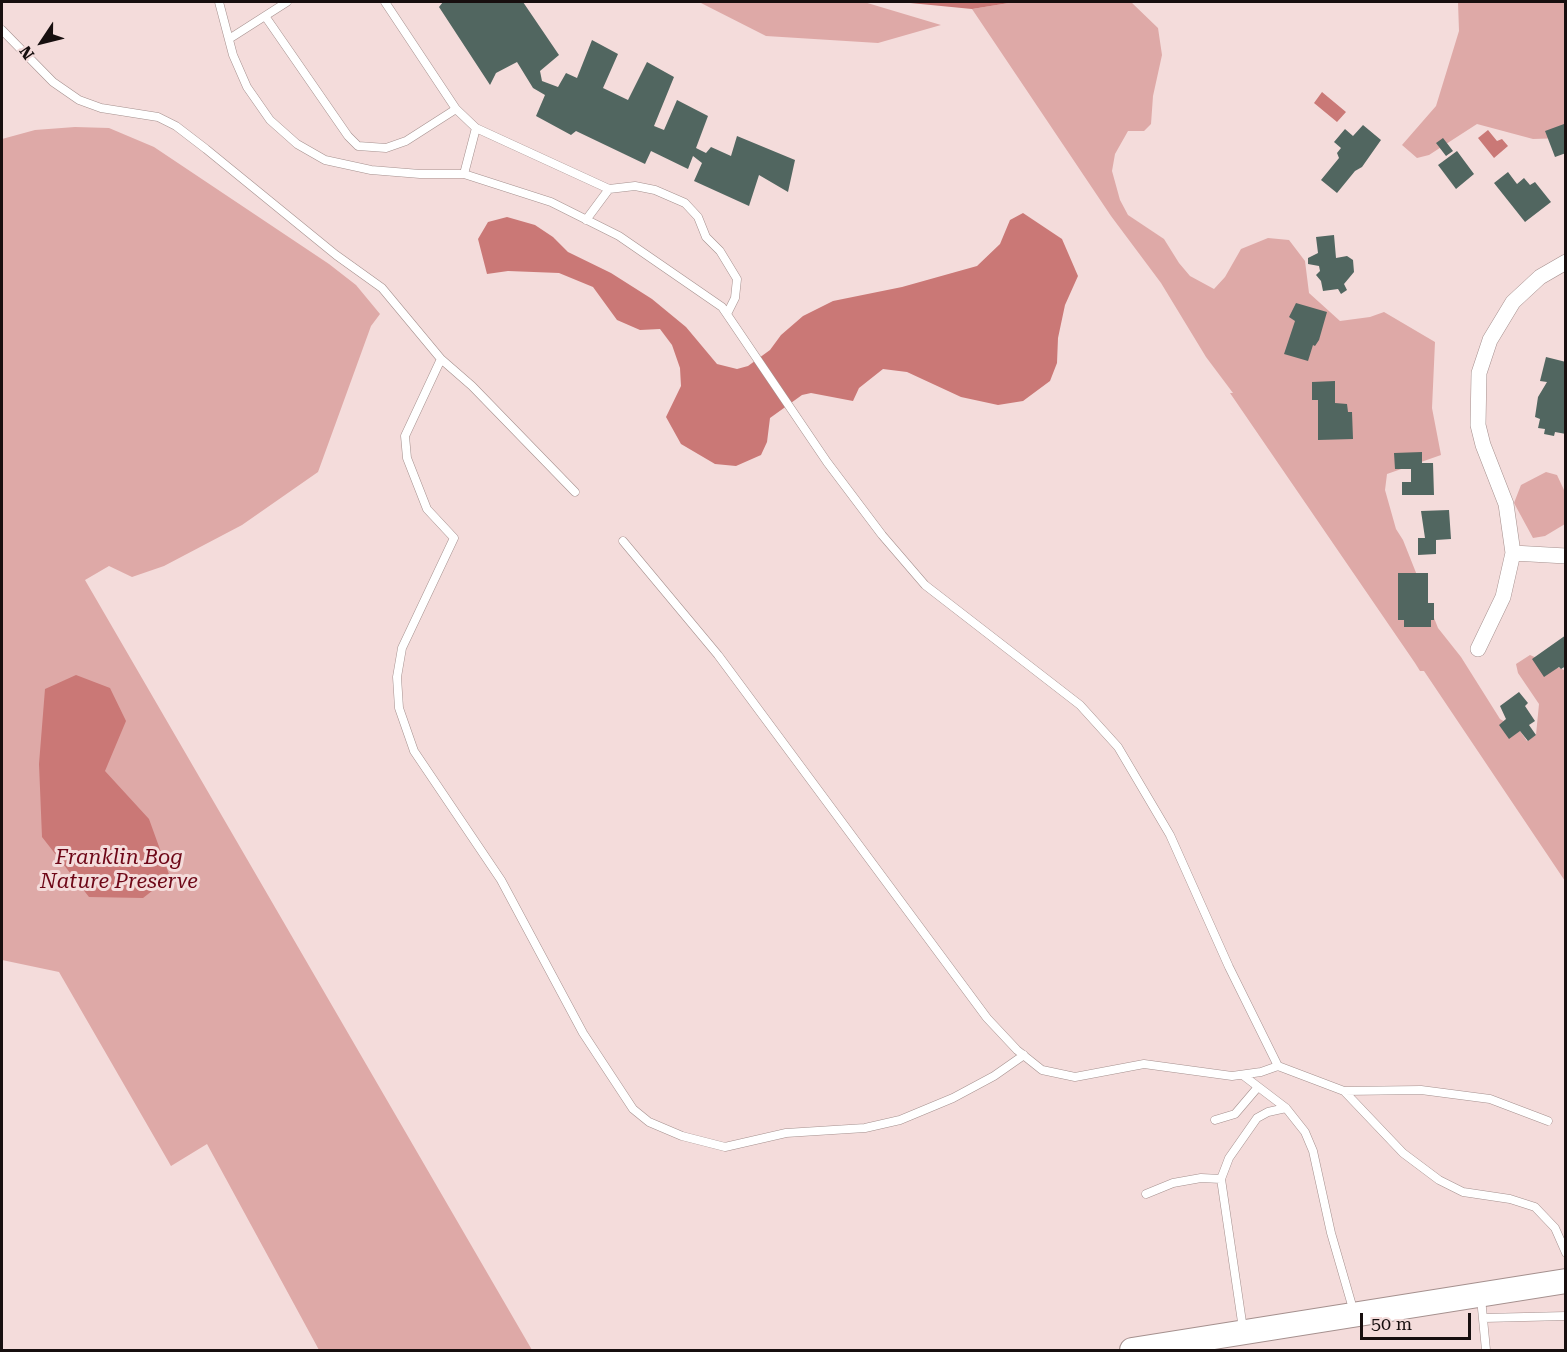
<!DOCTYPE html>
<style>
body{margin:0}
#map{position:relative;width:1567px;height:1352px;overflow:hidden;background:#f4dcdb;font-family:"Roboto Serif",serif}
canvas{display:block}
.frame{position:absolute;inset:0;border:3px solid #170f0f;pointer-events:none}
.north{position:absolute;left:12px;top:12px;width:60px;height:60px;-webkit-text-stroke:4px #f4dcdb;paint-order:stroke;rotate:235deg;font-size:16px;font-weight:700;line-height:24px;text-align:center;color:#170f0f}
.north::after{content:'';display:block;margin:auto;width:21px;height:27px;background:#170f0f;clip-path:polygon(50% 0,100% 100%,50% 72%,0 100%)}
.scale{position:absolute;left:1360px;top:1313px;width:111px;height:27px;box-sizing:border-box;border:3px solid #170f0f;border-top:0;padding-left:8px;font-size:18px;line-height:21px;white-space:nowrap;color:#170f0f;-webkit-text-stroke:4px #f4dcdb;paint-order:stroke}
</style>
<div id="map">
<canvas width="1567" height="1352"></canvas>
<div class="frame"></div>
<div class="north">N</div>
<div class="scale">50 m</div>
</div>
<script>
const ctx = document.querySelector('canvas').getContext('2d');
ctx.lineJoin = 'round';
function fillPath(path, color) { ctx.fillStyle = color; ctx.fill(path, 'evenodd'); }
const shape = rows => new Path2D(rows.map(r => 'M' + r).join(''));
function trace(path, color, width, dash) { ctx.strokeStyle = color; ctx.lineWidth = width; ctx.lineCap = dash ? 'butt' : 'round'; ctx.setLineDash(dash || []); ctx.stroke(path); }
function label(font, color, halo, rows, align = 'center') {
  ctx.font = font + ' "Roboto Serif",serif'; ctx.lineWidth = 6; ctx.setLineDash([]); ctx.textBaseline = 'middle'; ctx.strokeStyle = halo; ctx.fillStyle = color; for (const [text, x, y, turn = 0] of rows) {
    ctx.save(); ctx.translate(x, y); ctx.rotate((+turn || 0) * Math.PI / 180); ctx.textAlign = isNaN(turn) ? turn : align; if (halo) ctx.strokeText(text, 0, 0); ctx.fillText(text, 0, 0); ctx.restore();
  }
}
fillPath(shape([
 [699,2,864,2,941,25,878,43,766,36],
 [1015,2,1131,2,1158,28,1162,55,1153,96,1151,124,1144,131,1128,131,1115,154,1112,171,1120,200,1128,215,1164,239,1179,263,1190,276,1214,289,1225,277,1241,249,1268,238,1289,240,1305,261,1309,293,1340,321,1370,317,1384,312,1435,342,1432,408,1441,455,1387,474,1385,490,1396,529,1403,540,1438,628,1461,657,1500,719,1520,731,1527,741,1536,735,1539,704,1518,673,1516,664,1530,655,1564,670,1565,881,1424,671,1420,671,1415,663,1230,393,1233,393,1206,357,1161,283,1111,216,972,9],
 [1458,2,1565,2,1565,138,1533,139,1477,124,1429,155,1417,158,1402,145,1436,106,1459,31],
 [75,127,109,128,154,147,329,264,356,285,380,314,371,326,318,472,242,525,164,566,132,577,109,566,85,580,532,1350,319,1350,207,1144,171,1166,59,972,2,960,2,139,35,130],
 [1546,472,1557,475,1564,490,1565,524,1545,536,1533,538,1514,503,1521,485]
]), '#dea9a7');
fillPath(shape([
 [900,2,1015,2,972,9],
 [1322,92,1346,112,1337,122,1314,103],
 [1488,130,1497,141,1502,139,1508,146,1494,158,1478,138],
 [1023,213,1062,239,1078,276,1065,305,1058,338,1057,363,1050,381,1023,401,998,405,961,397,907,372,883,369,859,388,853,401,811,393,802,395,770,418,767,442,761,455,736,466,715,464,681,444,666,417,681,386,680,368,672,345,660,329,640,330,617,320,593,287,559,273,508,271,487,274,478,239,488,222,507,217,535,225,553,237,568,252,611,273,652,299,686,327,717,364,737,369,748,366,770,350,781,335,803,316,833,301,902,287,977,266,1000,244,1010,220],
 [76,675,110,688,126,721,105,771,149,819,170,877,143,898,89,897,42,837,39,764,45,689]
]), '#ca7876');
fillPath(shape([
 [443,2,523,2,559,55,540,71,542,81,558,87,566,73,577,78,592,40,618,54,603,88,628,100,647,62,674,77,654,126,664,130,677,100,708,116,696,148,706,153,711,147,731,156,737,136,795,160,788,192,759,175,749,206,694,181,702,163,693,156,688,169,651,151,645,164,576,131,571,135,536,116,545,95,533,88,517,62,496,73,490,85,439,7],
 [1564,124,1566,153,1555,157,1545,131],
 [1363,125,1381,140,1362,167,1355,171,1337,193,1321,180,1339,158,1337,153,1341,148,1334,142,1345,129,1353,136],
 [1443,138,1453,151,1446,156,1436,143],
 [1457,151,1474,174,1456,189,1438,165],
 [1508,172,1517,184,1524,178,1530,185,1535,182,1551,202,1525,222,1494,183],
 [1334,235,1336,258,1347,256,1353,260,1354,272,1344,284,1347,290,1341,294,1338,289,1323,291,1321,281,1316,275,1320,271,1319,266,1308,264,1308,258,1318,253,1316,237],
 [1296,303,1327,312,1319,340,1315,346,1313,345,1308,361,1284,354,1295,321,1289,317],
 [1546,357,1566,362,1566,434,1555,432,1554,436,1544,434,1545,429,1538,428,1540,419,1535,417,1538,397,1547,382,1540,381],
 [1335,381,1335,403,1347,404,1348,412,1352,412,1353,439,1318,440,1318,400,1312,400,1312,382],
 [1422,452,1422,463,1433,463,1434,495,1402,495,1402,482,1411,482,1411,469,1395,469,1394,453],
 [1449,510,1451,539,1436,540,1436,554,1418,555,1418,538,1425,538,1421,511],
 [1398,573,1428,573,1428,603,1434,603,1434,620,1431,620,1431,627,1404,627,1404,620,1398,620],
 [1566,635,1566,666,1561,669,1559,667,1544,677,1532,659],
 [1519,692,1528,703,1525,706,1535,721,1529,725,1536,735,1528,741,1520,731,1509,739,1499,725,1506,719,1500,706]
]), '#516660');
const service = shape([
 [219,2,233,55,247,87,270,120,297,144,325,160,371,170,420,174,464,174,551,202,619,236,722,307,827,462,882,535,925,585,1080,705,1118,747,1170,835,1229,967,1278,1066,1344,1091,1421,1090,1490,1099,1548,1121],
 [385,2,456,109,476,128,464,174],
 [265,16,348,136,358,146,386,148,406,141,456,109],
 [2,30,53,82,79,100,101,108,158,117,176,126,206,149,336,255,382,288,441,359,405,436,407,458,427,509,454,538,402,648,397,677,399,708,414,751,501,880,583,1033,633,1109,649,1122,682,1136,725,1147,786,1133,865,1128,900,1120,953,1098,994,1076,1024,1055],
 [229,39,287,2],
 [476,128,609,189],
 [586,220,609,189,635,186,655,190,685,203,698,217,706,237,720,251,737,279,735,298,727,314],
 [441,359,472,386,575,492],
 [623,541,718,655,987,1018,1017,1050,1042,1070,1075,1077,1144,1064,1232,1076,1261,1072,1278,1066],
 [1244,1076,1286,1108,1305,1132,1313,1151,1331,1233,1351,1302],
 [1344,1091,1403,1153,1439,1180,1463,1192,1510,1199,1535,1207,1555,1228,1566,1253],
 [1215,1120,1235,1114,1258,1087],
 [1146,1194,1173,1183,1201,1178,1221,1179],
 [1481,1298,1486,1350],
 [1484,1318,1566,1316],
 [1243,1329,1221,1179,1229,1158,1257,1118,1268,1112,1286,1108]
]);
const minor = shape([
 [1513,553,1566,556],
 [1478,649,1503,597,1513,553,1506,504,1483,445,1478,425,1479,373,1490,340,1513,302,1540,277,1566,262]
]);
const primary = shape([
 [1132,1350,1566,1281]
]);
trace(service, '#a5908e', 9);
trace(minor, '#a5908e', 16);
trace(primary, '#a5908e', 26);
trace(service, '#fff', 8);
trace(minor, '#fff', 15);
trace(primary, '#fff', 24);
label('italic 21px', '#6e0717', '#f4dcdb', [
 ["Franklin Bog",119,858],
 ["Nature Preserve",119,882]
]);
</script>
